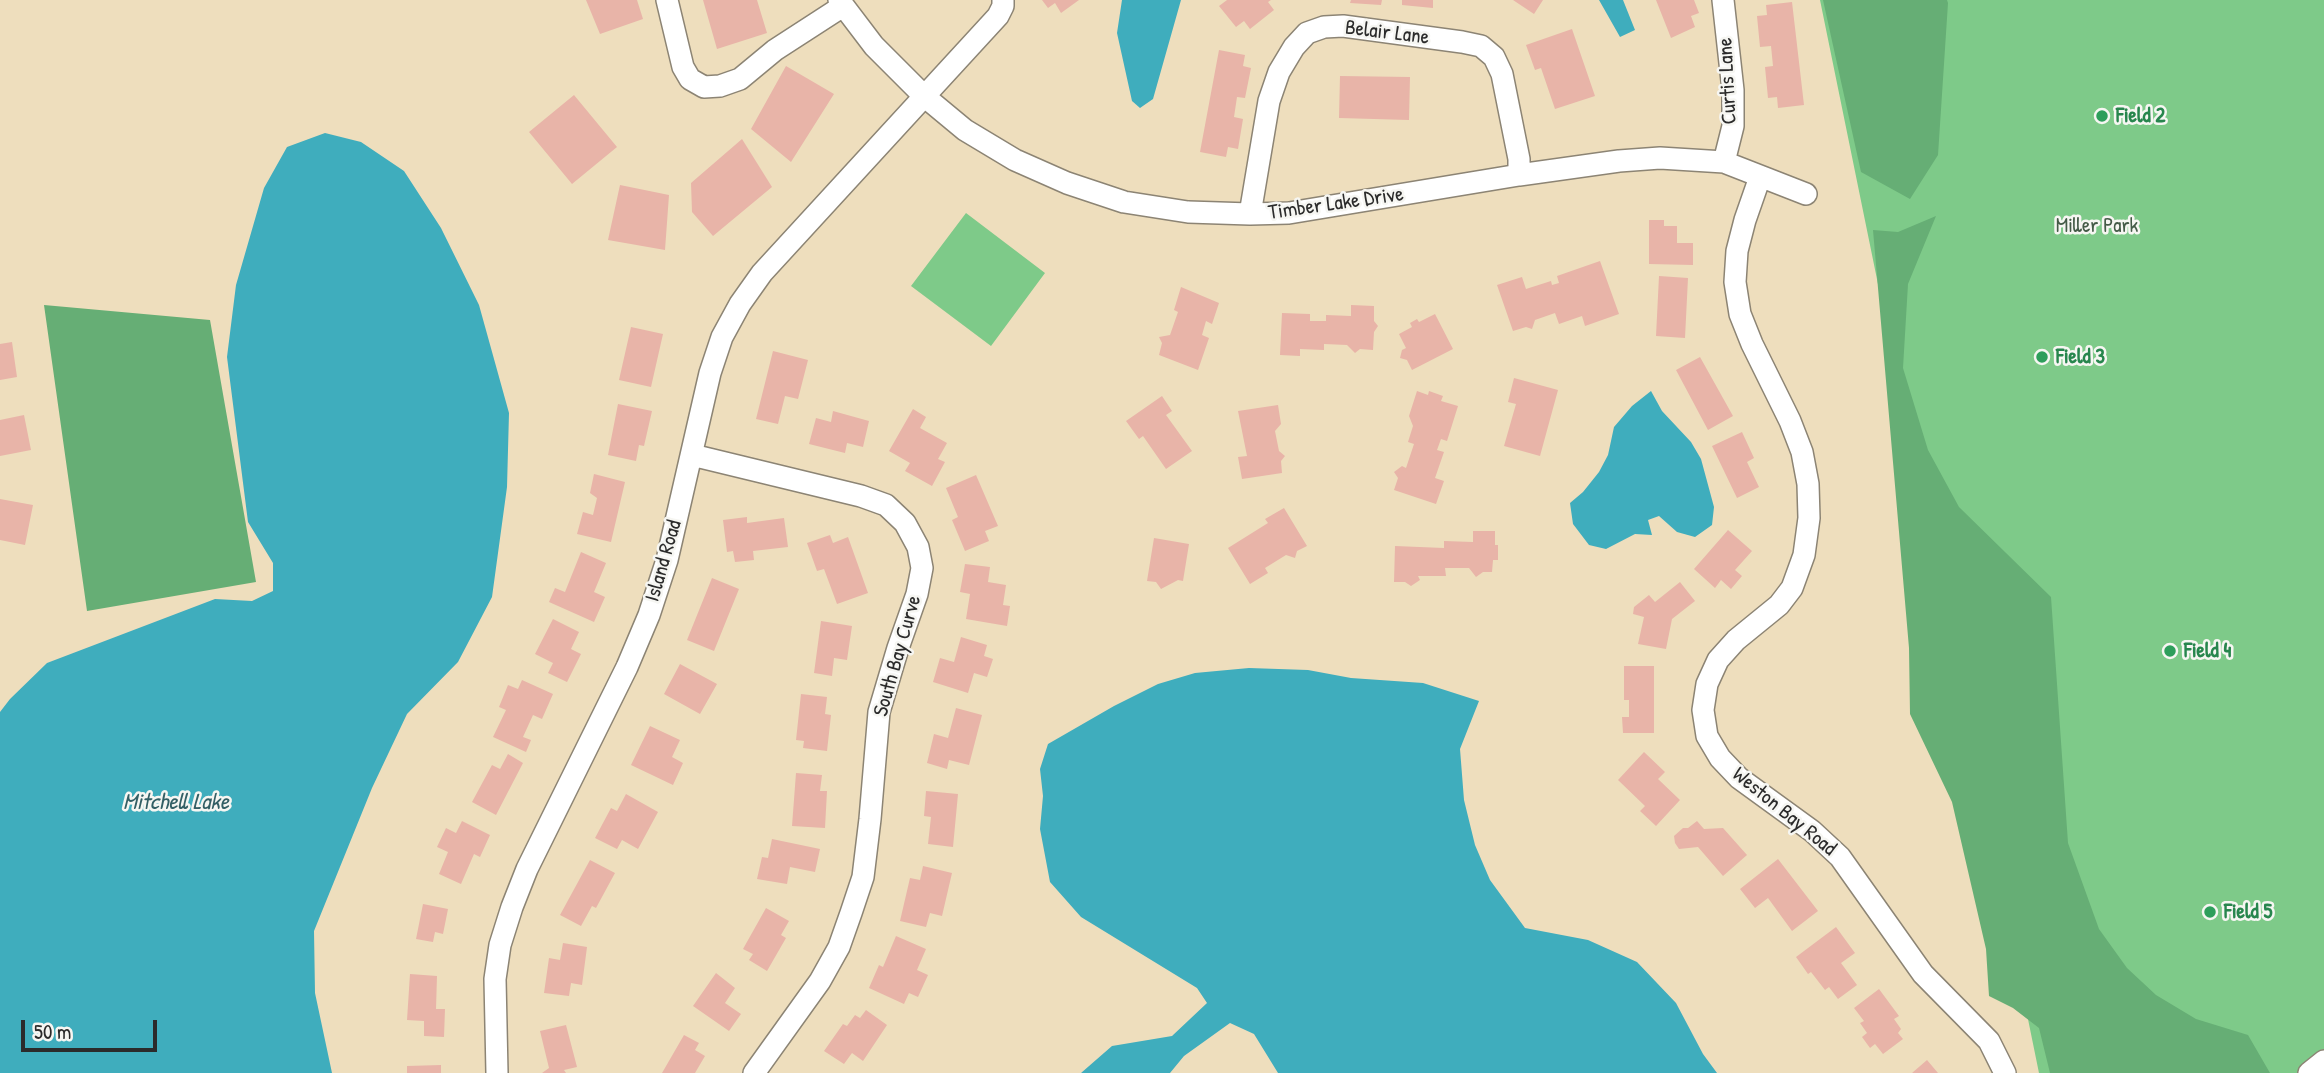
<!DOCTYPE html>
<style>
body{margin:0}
#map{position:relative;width:2324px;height:1073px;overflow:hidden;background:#eedebd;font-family:"Patrick Hand",sans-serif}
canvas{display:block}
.scale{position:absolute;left:21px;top:1020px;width:136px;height:32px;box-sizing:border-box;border:4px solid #2b2b2b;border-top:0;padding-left:9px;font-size:21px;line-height:24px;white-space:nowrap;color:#2b2b2b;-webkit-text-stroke:5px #f6f6f2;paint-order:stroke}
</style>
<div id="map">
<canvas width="2324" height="1073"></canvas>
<div class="scale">50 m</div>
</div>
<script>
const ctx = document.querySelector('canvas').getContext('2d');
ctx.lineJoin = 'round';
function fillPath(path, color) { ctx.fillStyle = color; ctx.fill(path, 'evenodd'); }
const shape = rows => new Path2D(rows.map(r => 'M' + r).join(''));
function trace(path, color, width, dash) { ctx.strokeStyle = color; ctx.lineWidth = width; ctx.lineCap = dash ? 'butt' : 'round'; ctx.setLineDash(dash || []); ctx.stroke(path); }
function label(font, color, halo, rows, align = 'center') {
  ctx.font = font + ' "Patrick Hand",sans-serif'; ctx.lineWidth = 5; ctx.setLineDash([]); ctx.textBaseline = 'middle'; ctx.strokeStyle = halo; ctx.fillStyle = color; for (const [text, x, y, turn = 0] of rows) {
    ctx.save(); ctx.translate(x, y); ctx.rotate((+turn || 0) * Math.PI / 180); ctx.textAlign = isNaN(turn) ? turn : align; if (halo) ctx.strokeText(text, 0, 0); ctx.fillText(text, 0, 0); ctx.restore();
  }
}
fillPath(shape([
 [1820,0,2324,0,2324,1073,2039,1073],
 [966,213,1045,273,991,346,911,286]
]), '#7eca89');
fillPath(shape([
 [1823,0,1947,0,1948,3,1938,155,1910,199,1861,172],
 [1936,216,1908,284,1903,368,1928,450,1959,507,2051,597,2068,843,2099,929,2127,968,2156,995,2196,1019,2248,1035,2270,1073,2050,1073,2039,1028,2013,1008,1989,996,1986,949,1952,802,1910,714,1909,648,1873,230,1898,232],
 [44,305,210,320,256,582,87,611]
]), '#66ae75');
fillPath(shape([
 [1122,0,1181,0,1153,99,1140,108,1132,101,1117,33],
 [1599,0,1623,0,1635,30,1620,37],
 [325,133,361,142,404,171,441,228,479,305,509,413,507,487,492,597,458,662,407,714,372,788,314,931,315,993,332,1073,0,1073,0,712,10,699,47,663,215,599,252,601,273,591,273,563,248,522,227,357,236,285,264,188,287,147],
 [1651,391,1662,411,1691,442,1701,459,1714,507,1712,525,1695,537,1677,532,1659,516,1648,520,1652,535,1635,534,1606,549,1589,545,1573,524,1570,503,1583,492,1599,472,1608,455,1614,427,1632,406],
 [1249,668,1308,670,1351,678,1423,683,1479,701,1460,749,1464,800,1475,845,1490,880,1525,928,1588,940,1637,962,1676,1003,1703,1054,1717,1073,1278,1073,1254,1034,1230,1023,1184,1056,1170,1073,1081,1073,1112,1046,1172,1036,1207,1003,1197,988,1081,917,1050,882,1040,829,1043,796,1040,769,1048,744,1114,706,1158,684,1195,673]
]), '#3fadbd');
fillPath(shape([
 [586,0,637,0,643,19,600,34],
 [703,0,757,0,767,33,717,49],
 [1042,0,1079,0,1061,13,1055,3,1048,8],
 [1227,0,1271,0,1268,2,1274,10,1250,29,1244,21,1236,27,1219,6],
 [1351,0,1382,0,1381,5,1350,3],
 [1402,0,1433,0,1433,8,1402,5],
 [1513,0,1543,0,1534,14],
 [1656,0,1694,0,1699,13,1691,16,1695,27,1671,38],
 [1792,2,1804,105,1778,108,1777,97,1768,98,1765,67,1773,66,1771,46,1760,47,1757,16,1767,15,1766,5],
 [1572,29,1595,96,1555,109,1541,68,1535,70,1526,45],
 [1219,50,1245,55,1243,66,1251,68,1245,98,1237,97,1234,117,1243,119,1238,149,1228,147,1226,157,1200,152],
 [786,66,834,94,791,162,751,129],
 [1340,76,1410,77,1409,120,1339,118],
 [574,95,617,147,572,184,529,132],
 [742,139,772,187,713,236,692,212,691,183],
 [620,185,669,195,665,250,608,240],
 [1649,220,1664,220,1664,226,1677,226,1677,243,1693,243,1693,265,1649,264],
 [1600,261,1619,314,1585,326,1582,316,1559,324,1555,313,1535,320,1532,329,1526,327,1513,331,1497,285,1522,277,1526,289,1551,281,1552,285,1559,283,1557,276],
 [1659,276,1688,278,1685,338,1656,336],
 [1181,287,1219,303,1212,324,1206,321,1202,335,1209,338,1198,370,1159,355,1162,343,1159,337,1170,335,1178,312,1174,310],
 [1351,305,1374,306,1374,321,1378,326,1374,332,1373,350,1360,349,1355,353,1347,345,1324,344,1324,350,1300,349,1300,356,1280,355,1282,313,1310,314,1310,321,1326,321,1326,315,1351,316],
 [1435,314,1453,349,1412,370,1407,360,1400,358,1402,350,1406,348,1399,334,1412,327,1410,323,1417,319,1419,322],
 [631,327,663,334,651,387,619,380],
 [12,342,17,377,0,380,0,344],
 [773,351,808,360,798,399,785,396,778,424,756,419],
 [1700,357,1733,416,1708,430,1676,370],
 [1514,378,1558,390,1540,456,1504,446,1516,404,1508,402],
 [1417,391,1428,395,1429,391,1443,396,1441,401,1458,406,1447,441,1441,439,1437,450,1444,452,1435,478,1444,481,1436,504,1394,490,1398,478,1394,472,1402,466,1406,468,1414,444,1408,442,1413,426,1409,416],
 [1162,396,1172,411,1166,415,1192,451,1166,469,1143,436,1139,439,1126,421],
 [618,404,652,411,644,446,639,445,636,461,608,455],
 [1278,405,1281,424,1275,431,1279,451,1285,456,1281,461,1282,473,1242,479,1238,457,1247,456,1238,411],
 [913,409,926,417,920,428,947,443,938,459,945,462,932,486,905,471,910,463,889,451],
 [833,411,869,421,863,447,847,443,845,453,809,444,816,418,831,422],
 [24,415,31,450,0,456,0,420],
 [1742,432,1754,458,1747,462,1759,487,1737,498,1712,446],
 [594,474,625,482,611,542,577,534,583,512,593,515,597,498,590,493],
 [976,475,998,526,985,531,989,541,965,551,952,520,958,517,946,488],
 [0,499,33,505,25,545,0,540],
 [1284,508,1307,546,1297,551,1295,558,1286,555,1265,568,1268,573,1250,584,1228,548,1268,523,1265,519],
 [747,517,747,523,784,518,788,547,753,551,754,560,735,562,733,551,727,552,723,520],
 [1728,530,1752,551,1735,570,1742,576,1731,589,1721,580,1715,588,1694,569],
 [1473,531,1495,531,1495,545,1498,545,1498,560,1493,560,1492,572,1483,572,1476,577,1469,568,1445,568,1446,576,1418,576,1420,580,1411,586,1405,582,1394,582,1395,546,1444,548,1444,541,1473,542],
 [830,535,833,543,848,537,868,593,837,604,824,569,817,571,807,543],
 [1154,538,1189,544,1183,581,1178,580,1161,589,1156,582,1147,581],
 [581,552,606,563,594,592,605,597,594,622,549,602,555,588,565,592],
 [965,564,990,567,988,582,1006,585,1003,605,1010,606,1007,626,966,619,970,594,960,592],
 [712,578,739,589,714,651,687,640],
 [1680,582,1695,601,1672,619,1666,649,1638,644,1644,617,1633,614,1634,607,1649,595,1655,602],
 [553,619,579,632,571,649,581,654,567,682,548,673,553,663,535,654],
 [821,621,852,626,847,660,834,658,832,676,814,673],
 [961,637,987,645,984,656,993,659,987,677,974,673,968,693,933,682,940,658,954,662],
 [680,664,717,684,700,714,664,694],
 [1624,666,1654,666,1654,733,1623,733,1622,717,1629,717,1629,700,1624,700],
 [522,680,553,694,542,719,533,715,523,737,531,740,526,752,493,737,506,710,499,707,508,685,518,689],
 [801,694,827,697,825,714,831,715,827,751,803,748,804,741,796,740],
 [956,708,982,715,969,765,949,760,947,769,927,763,934,734,948,738],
 [650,726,680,740,672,757,683,763,673,785,631,765],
 [1644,752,1665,772,1658,779,1680,800,1656,826,1640,811,1645,806,1618,780],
 [508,754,523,763,496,815,472,802,492,765,500,769],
 [796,773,822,775,820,791,827,791,825,828,792,826],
 [926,791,958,794,953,847,928,844,931,817,924,816],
 [626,794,658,812,638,849,622,840,617,849,595,838,611,808,617,811],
 [462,821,490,835,480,857,474,854,461,884,439,874,448,852,437,847,446,828,456,833],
 [1697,821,1704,829,1723,828,1747,855,1723,876,1698,847,1679,849,1675,843,1674,836,1683,828,1688,828],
 [772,839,820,849,815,872,790,867,787,884,757,879,762,857,768,858],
 [1778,859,1818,911,1792,931,1768,898,1755,908,1740,889],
 [590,860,615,873,596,908,592,906,581,926,560,915],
 [923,866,952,873,942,916,930,913,926,927,900,921,910,878,920,880],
 [423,904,448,909,443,934,435,932,433,942,416,939],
 [766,908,789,921,781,935,786,938,767,971,749,960,753,954,743,949],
 [1836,927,1855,953,1841,963,1857,985,1838,999,1829,987,1825,990,1811,972,1808,974,1796,957],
 [896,936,926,949,917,970,928,975,918,997,909,993,904,1004,869,988,879,965,883,967],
 [563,943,587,947,582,985,571,983,569,996,544,993,549,958,560,960],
 [716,973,735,988,725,1003,741,1014,729,1031,693,1006],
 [410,974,437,976,436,1009,445,1009,444,1037,424,1036,424,1021,407,1020],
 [1879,989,1899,1016,1894,1019,1901,1029,1898,1033,1903,1039,1883,1054,1875,1044,1870,1048,1862,1037,1867,1033,1860,1023,1864,1021,1854,1008],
 [866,1010,887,1025,863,1061,852,1053,844,1064,824,1051,843,1024,847,1026,855,1015,860,1018],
 [566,1025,577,1067,564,1070,566,1073,542,1073,549,1068,540,1031],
 [684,1035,699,1043,695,1050,705,1056,695,1073,662,1073],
 [1927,1060,1938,1073,1912,1073],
 [441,1065,441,1073,407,1073,407,1066]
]), '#e8b4a8');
const minor = shape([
 [667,0,683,67,690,79,704,87,720,86,740,79,775,50,843,6],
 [839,0,874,46,924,96,965,130,1015,160,1067,183,1124,202,1188,212,1250,214,1289,213,1519,175,1619,161,1660,158,1724,162,1806,194],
 [1723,0,1733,90,1733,126,1724,162],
 [1760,177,1745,220,1737,251,1735,282,1740,314,1752,344,1790,421,1802,452,1808,484,1809,518,1804,555,1792,588,1779,605,1736,640,1718,660,1707,684,1703,710,1707,736,1720,758,1739,778,1812,831,1840,857,1923,974,1989,1041,2005,1073],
 [1250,214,1269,101,1279,72,1294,47,1307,33,1324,27,1343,26,1462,42,1481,46,1494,57,1502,74,1519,159,1519,175],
 [692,455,861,496,886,505,905,523,918,547,922,568,917,594,898,648,879,712,870,819,863,877,851,913,839,947,820,981,754,1073],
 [497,1073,495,979,500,945,512,907,527,869,627,667,649,615,667,560,710,373,722,337,740,304,762,273,998,16,1003,6,1003,0],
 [2309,1073,2324,1061]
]);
trace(minor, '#8c8474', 24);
trace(minor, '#fff', 21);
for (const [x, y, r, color] of [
 [2102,116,7,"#2e9e5b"],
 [2042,357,7,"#2e9e5b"],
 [2170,651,7,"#2e9e5b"],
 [2210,912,7,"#2e9e5b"]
]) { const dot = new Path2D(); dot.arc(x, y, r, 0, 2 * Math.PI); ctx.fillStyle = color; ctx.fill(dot); trace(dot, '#f6f6f2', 2.5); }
label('21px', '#2b2b2b', '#f6f6f2', [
 ["Belair Lane",1387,33,7],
 ["Curtis Lane",1728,81,-93],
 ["Timber Lake Drive",1336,204,-8],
 ["Island Road",664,561,-74],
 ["South Bay Curve",898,656,-74],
 ["Weston Bay Road",1784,812,39]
]);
label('bold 21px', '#27864d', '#f6f6f2', [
 ["Field 2",2116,116],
 ["Field 3",2056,357],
 ["Field 4",2184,651],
 ["Field 5",2224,912]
], 'left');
label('21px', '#445b47', '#f6f6f2', [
 ["Miller Park",2097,226]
]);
label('italic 23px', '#335f65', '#f6f6f2', [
 ["Mitchell Lake",176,803]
]);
</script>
